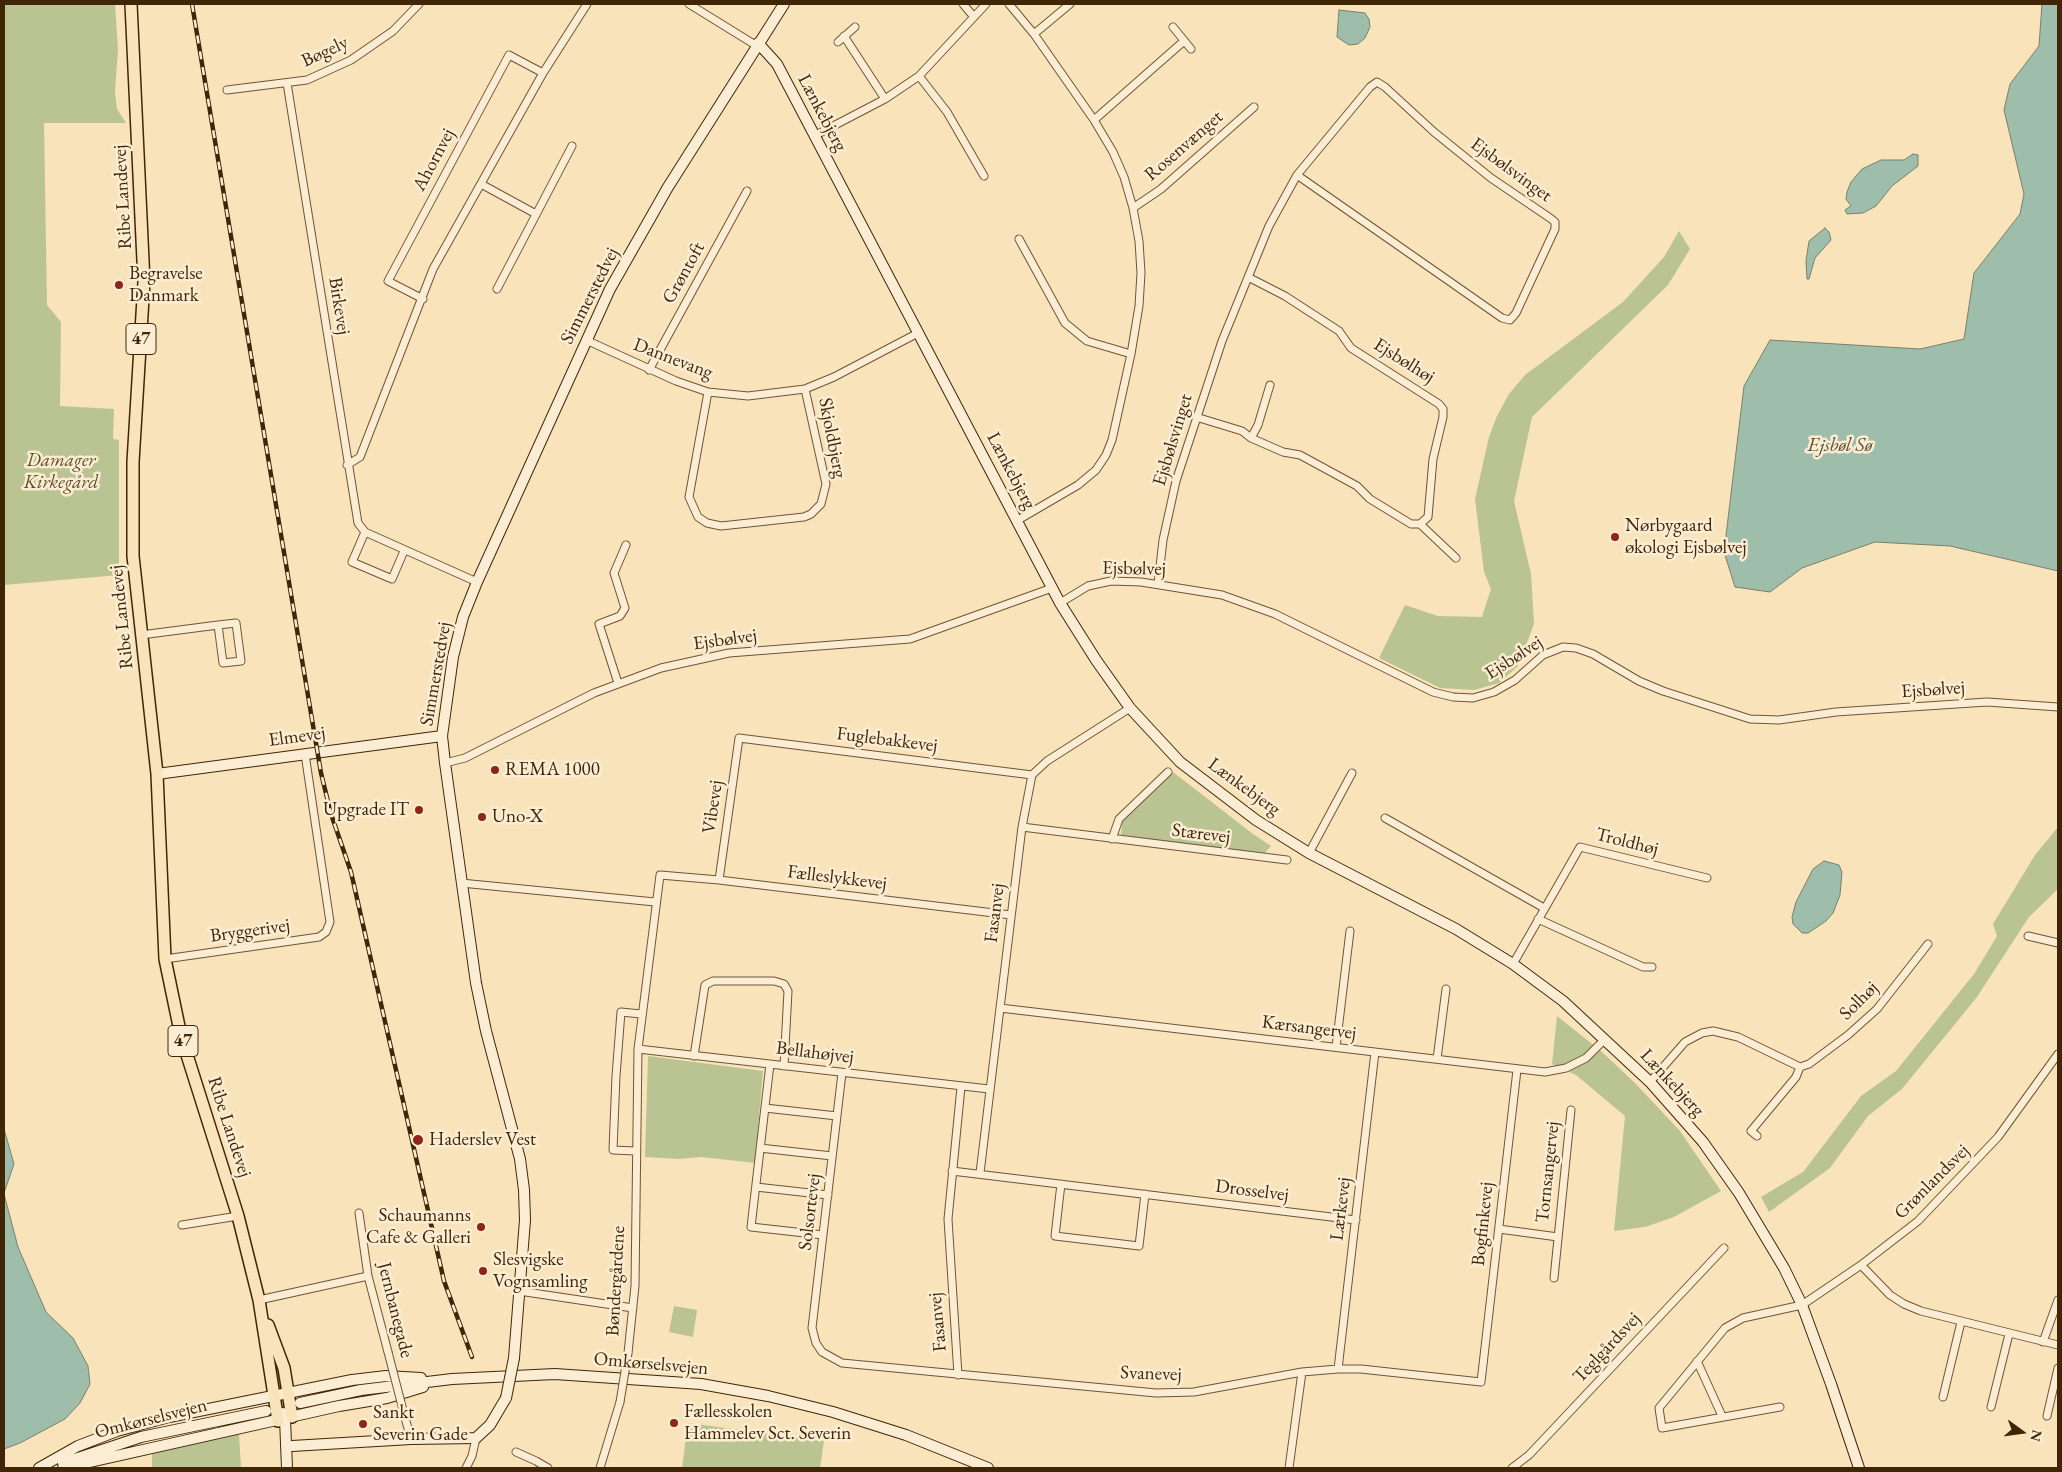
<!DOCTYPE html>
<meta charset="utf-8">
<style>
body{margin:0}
#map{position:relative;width:2062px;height:1472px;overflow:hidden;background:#f9e3bb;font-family:"EB Garamond",serif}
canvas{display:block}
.frame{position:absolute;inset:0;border:5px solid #402607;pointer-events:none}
.north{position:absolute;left:1997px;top:1407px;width:50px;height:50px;-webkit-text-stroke:4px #fbedd3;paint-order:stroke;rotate:104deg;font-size:14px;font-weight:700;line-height:20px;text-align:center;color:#402607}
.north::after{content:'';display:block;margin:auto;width:18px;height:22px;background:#402607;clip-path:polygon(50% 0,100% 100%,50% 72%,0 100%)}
</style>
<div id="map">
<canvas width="2062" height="1472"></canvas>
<div class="frame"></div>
<div class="north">N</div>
</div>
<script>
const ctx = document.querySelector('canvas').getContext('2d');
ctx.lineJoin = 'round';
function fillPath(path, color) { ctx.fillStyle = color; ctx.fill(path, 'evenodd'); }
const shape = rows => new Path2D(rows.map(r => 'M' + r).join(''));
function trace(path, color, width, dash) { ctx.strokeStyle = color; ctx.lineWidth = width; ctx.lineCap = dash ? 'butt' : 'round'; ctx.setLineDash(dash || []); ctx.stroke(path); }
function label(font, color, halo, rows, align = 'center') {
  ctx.font = font + ' "EB Garamond",serif'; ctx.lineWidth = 5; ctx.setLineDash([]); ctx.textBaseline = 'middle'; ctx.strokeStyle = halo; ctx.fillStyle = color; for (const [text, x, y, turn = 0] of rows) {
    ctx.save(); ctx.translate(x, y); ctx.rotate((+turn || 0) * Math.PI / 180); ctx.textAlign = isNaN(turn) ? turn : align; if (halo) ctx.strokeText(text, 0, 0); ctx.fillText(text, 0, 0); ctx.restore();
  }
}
fillPath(shape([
 [4,4,115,4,118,49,115,92,117,109,126,123,44,123,47,305,61,322,60,406,114,409,113,439,119,440,119,575,4,585],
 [1679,231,1690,249,1668,285,1532,417,1514,501,1531,574,1534,624,1518,666,1499,683,1474,690,1440,688,1379,658,1405,605,1438,616,1482,617,1491,589,1484,572,1475,499,1489,437,1497,416,1509,394,1525,375,1623,302,1664,257],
 [1173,772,1253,834,1271,846,1265,853,1121,836,1122,821],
 [2058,827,2058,889,2029,917,1977,997,1902,1089,1868,1116,1830,1168,1769,1212,1761,1197,1803,1172,1861,1096,1896,1071,1974,974,1997,936,1993,924,2035,855],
 [1557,1016,1601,1051,1636,1084,1680,1131,1721,1191,1674,1217,1645,1227,1614,1231,1625,1116,1576,1075,1552,1064],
 [648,1056,763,1071,755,1163,701,1157,678,1159,645,1157],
 [674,1306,697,1310,693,1337,669,1332],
 [688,1423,824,1441,820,1468,682,1468],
 [239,1434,241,1468,152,1468,152,1454]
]), '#bac493');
const water = shape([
 [2042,4,2058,4,2058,571,1950,546,1875,542,1802,568,1770,592,1735,587,1724,552,1744,386,1770,340,1920,349,1964,339,1974,273,2020,214,2024,194,2004,110,2010,84,2039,46,2042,4],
 [1339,10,1365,13,1369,19,1370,27,1365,38,1358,44,1349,45,1337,37,1339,10],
 [1913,154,1918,155,1918,166,1892,186,1876,206,1863,213,1847,214,1845,210,1851,206,1846,199,1847,192,1851,182,1862,169,1881,160,1904,160,1913,154],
 [1825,228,1829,232,1831,240,1815,258,1809,279,1807,279,1806,261,1809,241,1825,228],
 [1824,861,1839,865,1842,872,1840,895,1833,913,1826,921,1808,933,1802,933,1793,924,1792,917,1796,902,1813,869,1824,861],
 [4,1129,14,1164,4,1193,4,1129],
 [4,1194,18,1247,46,1312,73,1338,88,1366,90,1384,80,1403,65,1419,20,1443,4,1449,4,1194]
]);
fillPath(water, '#9ebeab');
trace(water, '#788169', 1);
const street = shape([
 [689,4,757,46],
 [963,4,974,17],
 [1009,4,1034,34,1094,120,1113,152,1124,177,1133,208,1139,241,1141,273,1139,306,1131,354,1112,440,1106,455,1096,470,1078,485,1018,520],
 [1173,27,1191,49],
 [1034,34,1070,4],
 [844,36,885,99],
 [838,42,855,27],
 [919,76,947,112,984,176],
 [287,83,358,523,365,532,477,582],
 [227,90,307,80,351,60,393,31,419,4],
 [1094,120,1184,41],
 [814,136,885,99,919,76,986,4],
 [481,184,536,214],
 [1133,208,1161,189,1254,107],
 [1019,239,1065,323,1087,341,1131,354],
 [497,289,572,146],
 [423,299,388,281,509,55,543,73],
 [586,340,676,381,708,392,748,396,805,389,834,377,918,333],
 [649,370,747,191],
 [708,392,689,497,698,517,707,523,721,526,804,517,811,514,821,504,826,484,805,389],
 [1196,417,1242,431,1251,438,1283,452,1300,455,1357,486,1370,499,1411,524,1420,524,1428,517,1433,459,1443,417,1443,409,1439,404,1351,348,1339,331,1285,296,1248,277],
 [1251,438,1258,425,1270,385],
 [347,465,360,457,433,269,543,73,587,4],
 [1420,524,1456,558],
 [365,532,352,562,392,579,404,551],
 [1158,584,1163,540,1176,481,1222,341,1269,226,1297,175,1370,87,1377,82,1385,87,1434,132,1491,178,1550,218,1555,222,1555,229,1516,313,1510,320,1502,318,1297,175],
 [1060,603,1088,586,1111,581,1141,582,1222,595,1275,614,1433,692,1453,697,1473,698,1494,692,1515,680,1543,655,1563,647,1576,648,1593,654,1639,681,1663,691,1750,719,1779,720,1836,712,1987,702,2058,707],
 [141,635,218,625,236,623,241,661,223,663,218,625],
 [618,683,599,624,620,616,625,608,614,573,626,545],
 [445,763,465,758,594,693,661,668,729,653,910,639,1052,588],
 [1385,818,1544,908],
 [1022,827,1287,860],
 [1112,839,1119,819,1168,772],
 [1309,853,1352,773],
 [719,880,739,738,1032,775],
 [461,883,655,902],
 [1538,919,1643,967,1652,967],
 [2028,936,2058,943],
 [165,959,319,937,326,932,330,922,305,754],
 [1513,964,1580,847,1707,878],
 [1000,1008,1545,1072,1566,1068,1586,1058,1605,1039],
 [1336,1047,1350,931],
 [638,1049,989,1089],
 [694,1056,705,985,713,981,774,981,784,984,788,991,784,1066],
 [1437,1059,1446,989],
 [770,1064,751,1227,823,1235],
 [842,1073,812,1328,816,1343,822,1352,842,1363,1156,1393,1194,1392,1302,1372,1338,1369,1361,1369,1481,1382,1517,1070],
 [1650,1082,1685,1042,1702,1033,1713,1031,1738,1037,1800,1067,1809,1064,1848,1035,1877,1009,1928,944],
 [765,1108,837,1116],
 [1757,1136,1751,1131,1796,1077,1800,1067],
 [760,1148,832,1156],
 [635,1151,613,1150,616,1076,621,1012,641,1014],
 [952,1171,1356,1220],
 [980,1173,1022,827,1032,775,1047,761,1130,708],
 [1061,1184,1055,1236,1139,1246,1145,1194],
 [756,1187,828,1195],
 [359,1213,368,1276,388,1352],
 [182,1225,238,1216],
 [1499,1229,1558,1237],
 [1861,1265,1890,1295,1904,1304,1921,1311,2058,1345],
 [1554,1278,1571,1110],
 [519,1291,633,1308],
 [259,1300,368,1276],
 [2043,1342,2058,1300],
 [628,1353,635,1286,638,1049,660,875,719,880,1011,915],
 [1697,1361,1722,1416],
 [1338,1369,1375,1052],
 [958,1375,948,1219,961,1087],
 [1943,1397,1961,1322],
 [1780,1407,1662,1428,1659,1408,1725,1328,1743,1318,1802,1305,1861,1265,1918,1221,1998,1137,2058,1054],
 [1991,1407,2009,1334],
 [404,1414,411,1439],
 [2047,1416,2058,1368],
 [516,1452,536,1461,548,1468],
 [466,1468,472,1456,476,1438],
 [600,1468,620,1402],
 [1289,1468,1302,1372],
 [1512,1468,1529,1455,1724,1248]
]);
const secondary = shape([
 [758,43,777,64,1060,603,1096,660,1130,708,1180,762,1256,820,1309,853,1456,929,1513,964,1563,1001,1650,1082,1703,1142,1739,1193,1784,1268,1802,1305,1831,1384,1859,1468],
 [157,774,442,736],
 [514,1358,525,1220,524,1190,520,1159,486,1031,476,983,445,763,442,736,453,657,463,617,477,582,610,289,668,187,784,4],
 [300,1403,361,1390,452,1379,555,1374,701,1384,768,1396,833,1412,906,1435,988,1468],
 [283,1413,285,1419,287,1468],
 [292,1446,411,1439,476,1438,490,1425,506,1398],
 [63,1463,141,1437,266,1411],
 [39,1468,78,1446,117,1431,169,1417,352,1380,386,1376,421,1378],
 [63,1468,339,1406,387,1398,423,1387]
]);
const primary = shape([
 [131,4,144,282,133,462,133,556,157,774,165,959,181,1036,238,1216,259,1300,278,1421],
 [268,1325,284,1368,292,1417]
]);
trace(street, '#6e5534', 9);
trace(secondary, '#402607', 12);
trace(primary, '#402607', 14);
trace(street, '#fbedd3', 7);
trace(secondary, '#fbedd3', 10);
trace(primary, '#f9e3bb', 11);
const rail = shape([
 [192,4,321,773,331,814,351,872,444,1281,472,1357]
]);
trace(rail, '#402607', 4.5);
trace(rail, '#fbedd3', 2.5, [8]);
const streetBridge = shape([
 [388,1352,404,1414],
 [620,1402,628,1353]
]);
const secondaryBridge = shape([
 [506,1398,514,1358]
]);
trace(streetBridge, '#6e5534', 9, []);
trace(secondaryBridge, '#402607', 12, []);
trace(streetBridge, '#fbedd3', 7);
trace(secondaryBridge, '#fbedd3', 10);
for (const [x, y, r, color] of [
 [119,285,5,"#8f2418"],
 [1615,537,5,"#8f2418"],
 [495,770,5,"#8f2418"],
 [419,810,5,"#8f2418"],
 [482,817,5,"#8f2418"],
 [418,1140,6,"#8f2418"],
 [481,1227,5,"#8f2418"],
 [483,1271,5,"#8f2418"],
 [674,1423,5,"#8f2418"],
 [363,1424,5,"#8f2418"]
]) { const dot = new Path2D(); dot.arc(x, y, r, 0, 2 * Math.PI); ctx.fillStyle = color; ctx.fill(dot); trace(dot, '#fbedd3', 2); }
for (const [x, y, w] of [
 [141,339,30],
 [183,1041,30]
]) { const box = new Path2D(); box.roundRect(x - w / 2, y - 15.5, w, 31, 4); ctx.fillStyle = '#fbedd3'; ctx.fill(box); trace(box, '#402607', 1); }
label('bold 18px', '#402607', null, [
 ["47",141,339],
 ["47",183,1041]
]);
label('19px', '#402607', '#fbedd3', [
 ["Bøgely",325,52,-25],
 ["Lænkebjerg",822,113,62],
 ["Rosenvænget",1184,146,-41],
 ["Ahornvej",434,160,-62],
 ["Ejsbølsvinget",1511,170,36],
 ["Ribe Landevej",123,197,-93],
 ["Grøntoft",684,273,-61],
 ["Simmerstedvej",590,296,-63],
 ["Birkevej",339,306,81],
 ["Dannevang",673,359,21],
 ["Ejsbølhøj",1404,361,32],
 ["Skjoldbjerg",832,438,79],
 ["Ejsbølsvinget",1173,440,-73],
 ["Lænkebjerg",1011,471,62],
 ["Ejsbølvej",1134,569,1],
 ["Ribe Landevej",122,617,-96],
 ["Ejsbølvej",725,640,-8],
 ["Ejsbølvej",1514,658,-33],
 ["Simmerstedvej",436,674,-80],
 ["Ejsbølvej",1933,690,-4],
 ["Elmevej",297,737,-8],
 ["Fuglebakkevej",887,740,7],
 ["Lænkebjerg",1244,787,36],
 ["Vibevej",713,807,-82],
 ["Stærevej",1201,834,7],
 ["Troldhøj",1627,842,14],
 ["Fælleslykkevej",837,878,7],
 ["Fasanvej",995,913,-83],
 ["Bryggerivej",250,931,-8],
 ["Solhøj",1859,1001,-45],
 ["Kærsangervej",1309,1028,7],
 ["Bellahøjvej",815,1053,7],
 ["Lænkebjerg",1672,1083,47],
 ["Ribe Landevej",229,1127,72],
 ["Tornsangervej",1548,1172,-84],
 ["Grønlandsvej",1932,1182,-45],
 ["Drosselvej",1252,1191,7],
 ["Lærkevej",1341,1209,-83],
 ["Solsortevej",810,1212,-83],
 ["Bogfinkevej",1483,1224,-84],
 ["Bøndergårdene",616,1281,-87],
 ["Jernbanegade",395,1310,76],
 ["Fasanvej",938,1322,-95],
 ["Teglgårdsvej",1607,1348,-47],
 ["Omkørselsvejen",651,1364,5],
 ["Svanevej",1151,1374,2],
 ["Omkørselsvejen",151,1419,-14]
]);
label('19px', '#402607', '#fbedd3', [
 ["Begravelse",129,274],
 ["Danmark",129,296],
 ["Nørbygaard",1625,526],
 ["økologi Ejsbølvej",1625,548],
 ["REMA 1000",505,770],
 ["Upgrade IT",409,810,"right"],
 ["Uno-X",492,817],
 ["Haderslev Vest",429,1140],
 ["Schaumanns",471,1216,"right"],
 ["Cafe & Galleri",471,1238,"right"],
 ["Slesvigske",493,1260],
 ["Vognsamling",493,1282],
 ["Fællesskolen",684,1412],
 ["Hammelev Sct. Severin",684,1434],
 ["Sankt",373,1413],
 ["Severin Gade",373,1435]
], 'left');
label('italic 19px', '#5e4e2a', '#fbedd3', [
 ["Damager",61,461],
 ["Kirkegård",61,483]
]);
label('italic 20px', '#5c5438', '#fbedd3', [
 ["Ejsbøl Sø",1840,446]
]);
</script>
